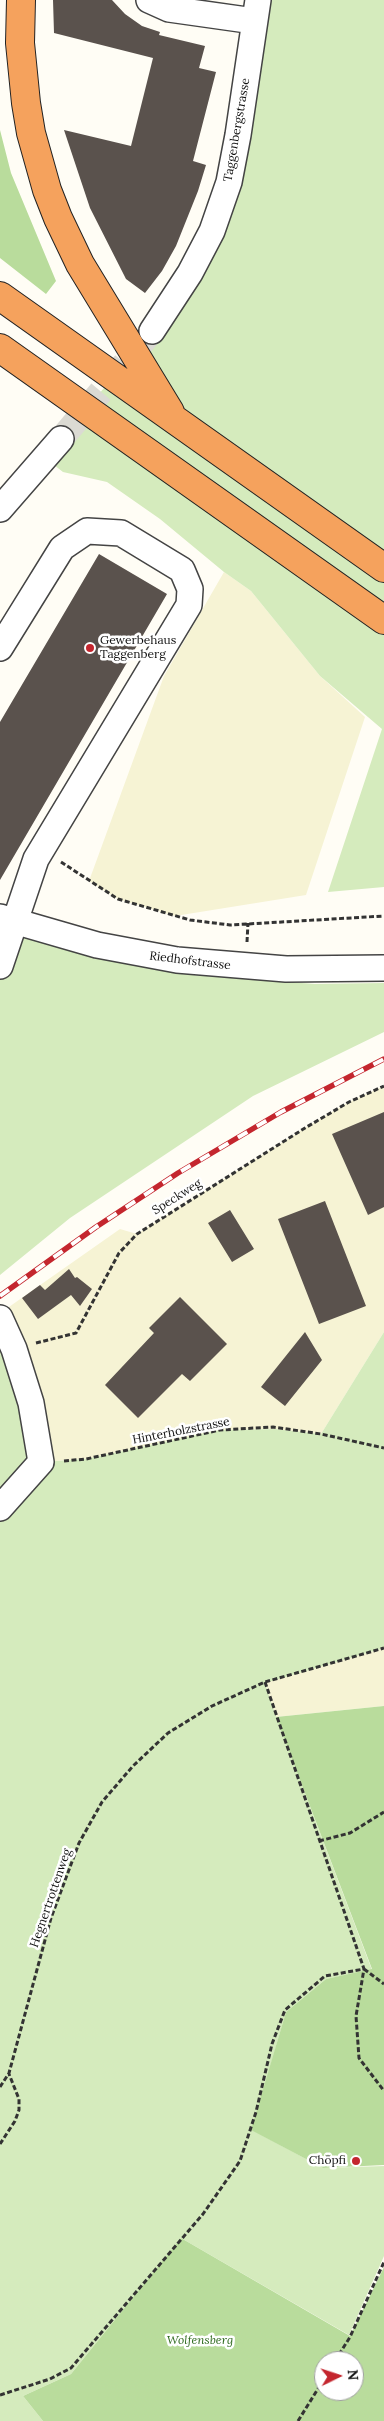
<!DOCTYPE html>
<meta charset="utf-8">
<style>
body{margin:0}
#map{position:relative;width:384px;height:2421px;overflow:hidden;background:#fffdf5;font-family:Lora,serif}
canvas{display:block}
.north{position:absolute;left:314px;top:2351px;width:50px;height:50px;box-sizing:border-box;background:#fff;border:1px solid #a0a0a0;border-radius:50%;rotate:86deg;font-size:14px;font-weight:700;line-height:20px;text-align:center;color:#111}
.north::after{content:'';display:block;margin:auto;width:18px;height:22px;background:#c4262e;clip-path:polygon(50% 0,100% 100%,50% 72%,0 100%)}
</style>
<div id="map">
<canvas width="384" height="2421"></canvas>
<div class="north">N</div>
</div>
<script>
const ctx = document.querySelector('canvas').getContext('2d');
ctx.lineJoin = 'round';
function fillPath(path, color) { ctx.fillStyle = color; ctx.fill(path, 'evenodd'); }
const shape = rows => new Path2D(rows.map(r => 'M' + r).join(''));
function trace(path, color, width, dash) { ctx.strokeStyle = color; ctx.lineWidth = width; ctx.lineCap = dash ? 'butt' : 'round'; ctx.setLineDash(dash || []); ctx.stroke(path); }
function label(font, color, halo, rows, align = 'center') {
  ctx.font = font + ' Lora,serif'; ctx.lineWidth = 5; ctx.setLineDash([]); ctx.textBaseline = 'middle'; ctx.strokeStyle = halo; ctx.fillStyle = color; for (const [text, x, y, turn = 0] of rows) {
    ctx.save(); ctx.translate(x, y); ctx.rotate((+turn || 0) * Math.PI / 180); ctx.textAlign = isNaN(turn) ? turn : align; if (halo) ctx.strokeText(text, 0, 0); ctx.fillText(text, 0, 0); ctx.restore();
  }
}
fillPath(shape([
 [224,572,251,591,320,676,365,717,306,895,175,916,118,899,89,881,164,676],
 [384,1086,384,1332,321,1434,275,1429,220,1430,86,1459,41,1462,6,1309,120,1229,137,1234,305,1128,349,1102],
 [384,1648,384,1706,276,1717,265,1682]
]), '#f6f3d4');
fillPath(shape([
 [258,0,384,0,384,887,328,892,382,729,320,676,251,591,224,572,160,519,107,482,63,472,45,458,152,331,212,231],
 [16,922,177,960,193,975,315,984,384,983,384,1032,253,1096,70,1218,0,1275,0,966],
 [384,1332,384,1648,265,1683,276,1717,372,1970,326,1979,286,2012,252,2130,323,2168,384,2166,384,2256,349,2335,181,2238,71,2374,23,2396,43,2421,0,2421,0,1333,42,1462,86,1459,220,1430,275,1429,321,1434]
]), '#d5ebbd');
fillPath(shape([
 [0,130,11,173,56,281,46,294,0,258],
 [384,1706,384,2165,323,2168,251,2130,286,2012,326,1979,372,1969,276,1717],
 [181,2238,350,2336,384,2267,384,2421,43,2421,23,2396,71,2374],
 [324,2361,354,2361,354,2391,324,2391]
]), '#b9dc9c');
fillPath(shape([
 [53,0,112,0,125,14,142,26,160,32,159,35,205,46,199,68,216,72,193,161,206,165,198,191,176,246,162,271,145,293,126,279,90,208,64,130,131,146,153,58,54,33],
 [99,554,167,594,0,880,0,722],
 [384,1112,384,1207,368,1215,332,1134],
 [325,1201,366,1306,319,1324,278,1219],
 [230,1210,254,1249,232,1262,208,1223],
 [69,1269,75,1278,77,1277,92,1289,80,1306,71,1295,38,1319,22,1298,40,1285,45,1290],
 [180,1297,227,1344,190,1381,182,1374,138,1418,105,1385,154,1333,149,1328],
 [305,1332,322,1360,285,1406,261,1387]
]), '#5a524d');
trace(shape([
 [61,439,152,331]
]), '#dbdad3', 25, [25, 12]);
const minor = shape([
 [149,0,169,9,254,21],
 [152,331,190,273,212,231,229,182,238,135,258,0],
 [0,509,61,439],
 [0,648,62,548,87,531,121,533,182,570,190,589,189,605,36,859,0,966],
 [0,917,97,945,177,960,286,969,384,968],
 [0,1318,14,1349,31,1403,41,1462,0,1508]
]);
const highway = shape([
 [21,0,20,43,26,103,31,133,47,190,58,218,80,264,170,412],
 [0,296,384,568],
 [0,348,384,620]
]);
trace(minor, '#444', 28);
trace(highway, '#222', 30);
trace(shape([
 [61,862,118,899,190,920,230,925,384,916],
 [247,942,248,923],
 [36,1343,76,1333,119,1253,137,1234,305,1128,349,1102,384,1086],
 [64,1461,86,1459,220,1430,273,1427,321,1434,384,1448],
 [265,1682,364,1969,356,2016,359,2058,384,2091],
 [319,1841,350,1833,384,1812],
 [364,1969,384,1984],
 [0,2087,9,2073,51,1918,79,1843,102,1802,133,1766,168,1733,212,1706,265,1682,384,1648],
 [0,2144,15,2121,19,2110,19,2099,9,2074],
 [335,2361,350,2337,384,2262],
 [0,2395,50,2379,71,2368,203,2214,240,2161,256,2112,272,2044,285,2010,325,1976,364,1969],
 [298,2421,324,2379]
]), '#333', 3, [5, 2.5]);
trace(minor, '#fff', 25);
trace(highway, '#f5a25d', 28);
const rail = shape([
 [0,1296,96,1227,178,1173,281,1112,384,1059]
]);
trace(rail, '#c4262e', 5.5);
trace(rail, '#fff', 4, [11]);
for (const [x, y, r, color] of [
 [90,648,5,"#c4262e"],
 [356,2161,5,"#c4262e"]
]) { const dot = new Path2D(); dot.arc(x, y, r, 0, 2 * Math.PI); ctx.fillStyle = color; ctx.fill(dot); trace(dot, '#fff', 2); }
label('12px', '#111', '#fff', [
 ["Taggenbergstrasse",237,130,-80],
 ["Riedhofstrasse",190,961,7],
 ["Speckweg",177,1197,-32],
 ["Hinterholzstrasse",181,1431,-11],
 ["Hegnertrottenweg",51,1898,-71]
]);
label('12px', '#111', '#fff', [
 ["Gewerbehaus",100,641],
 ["Taggenberg",100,655],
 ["Chöpfi",346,2161,"right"]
], 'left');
label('italic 12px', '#2f6b1f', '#fff', [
 ["Wolfensberg",200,2341]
]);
</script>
